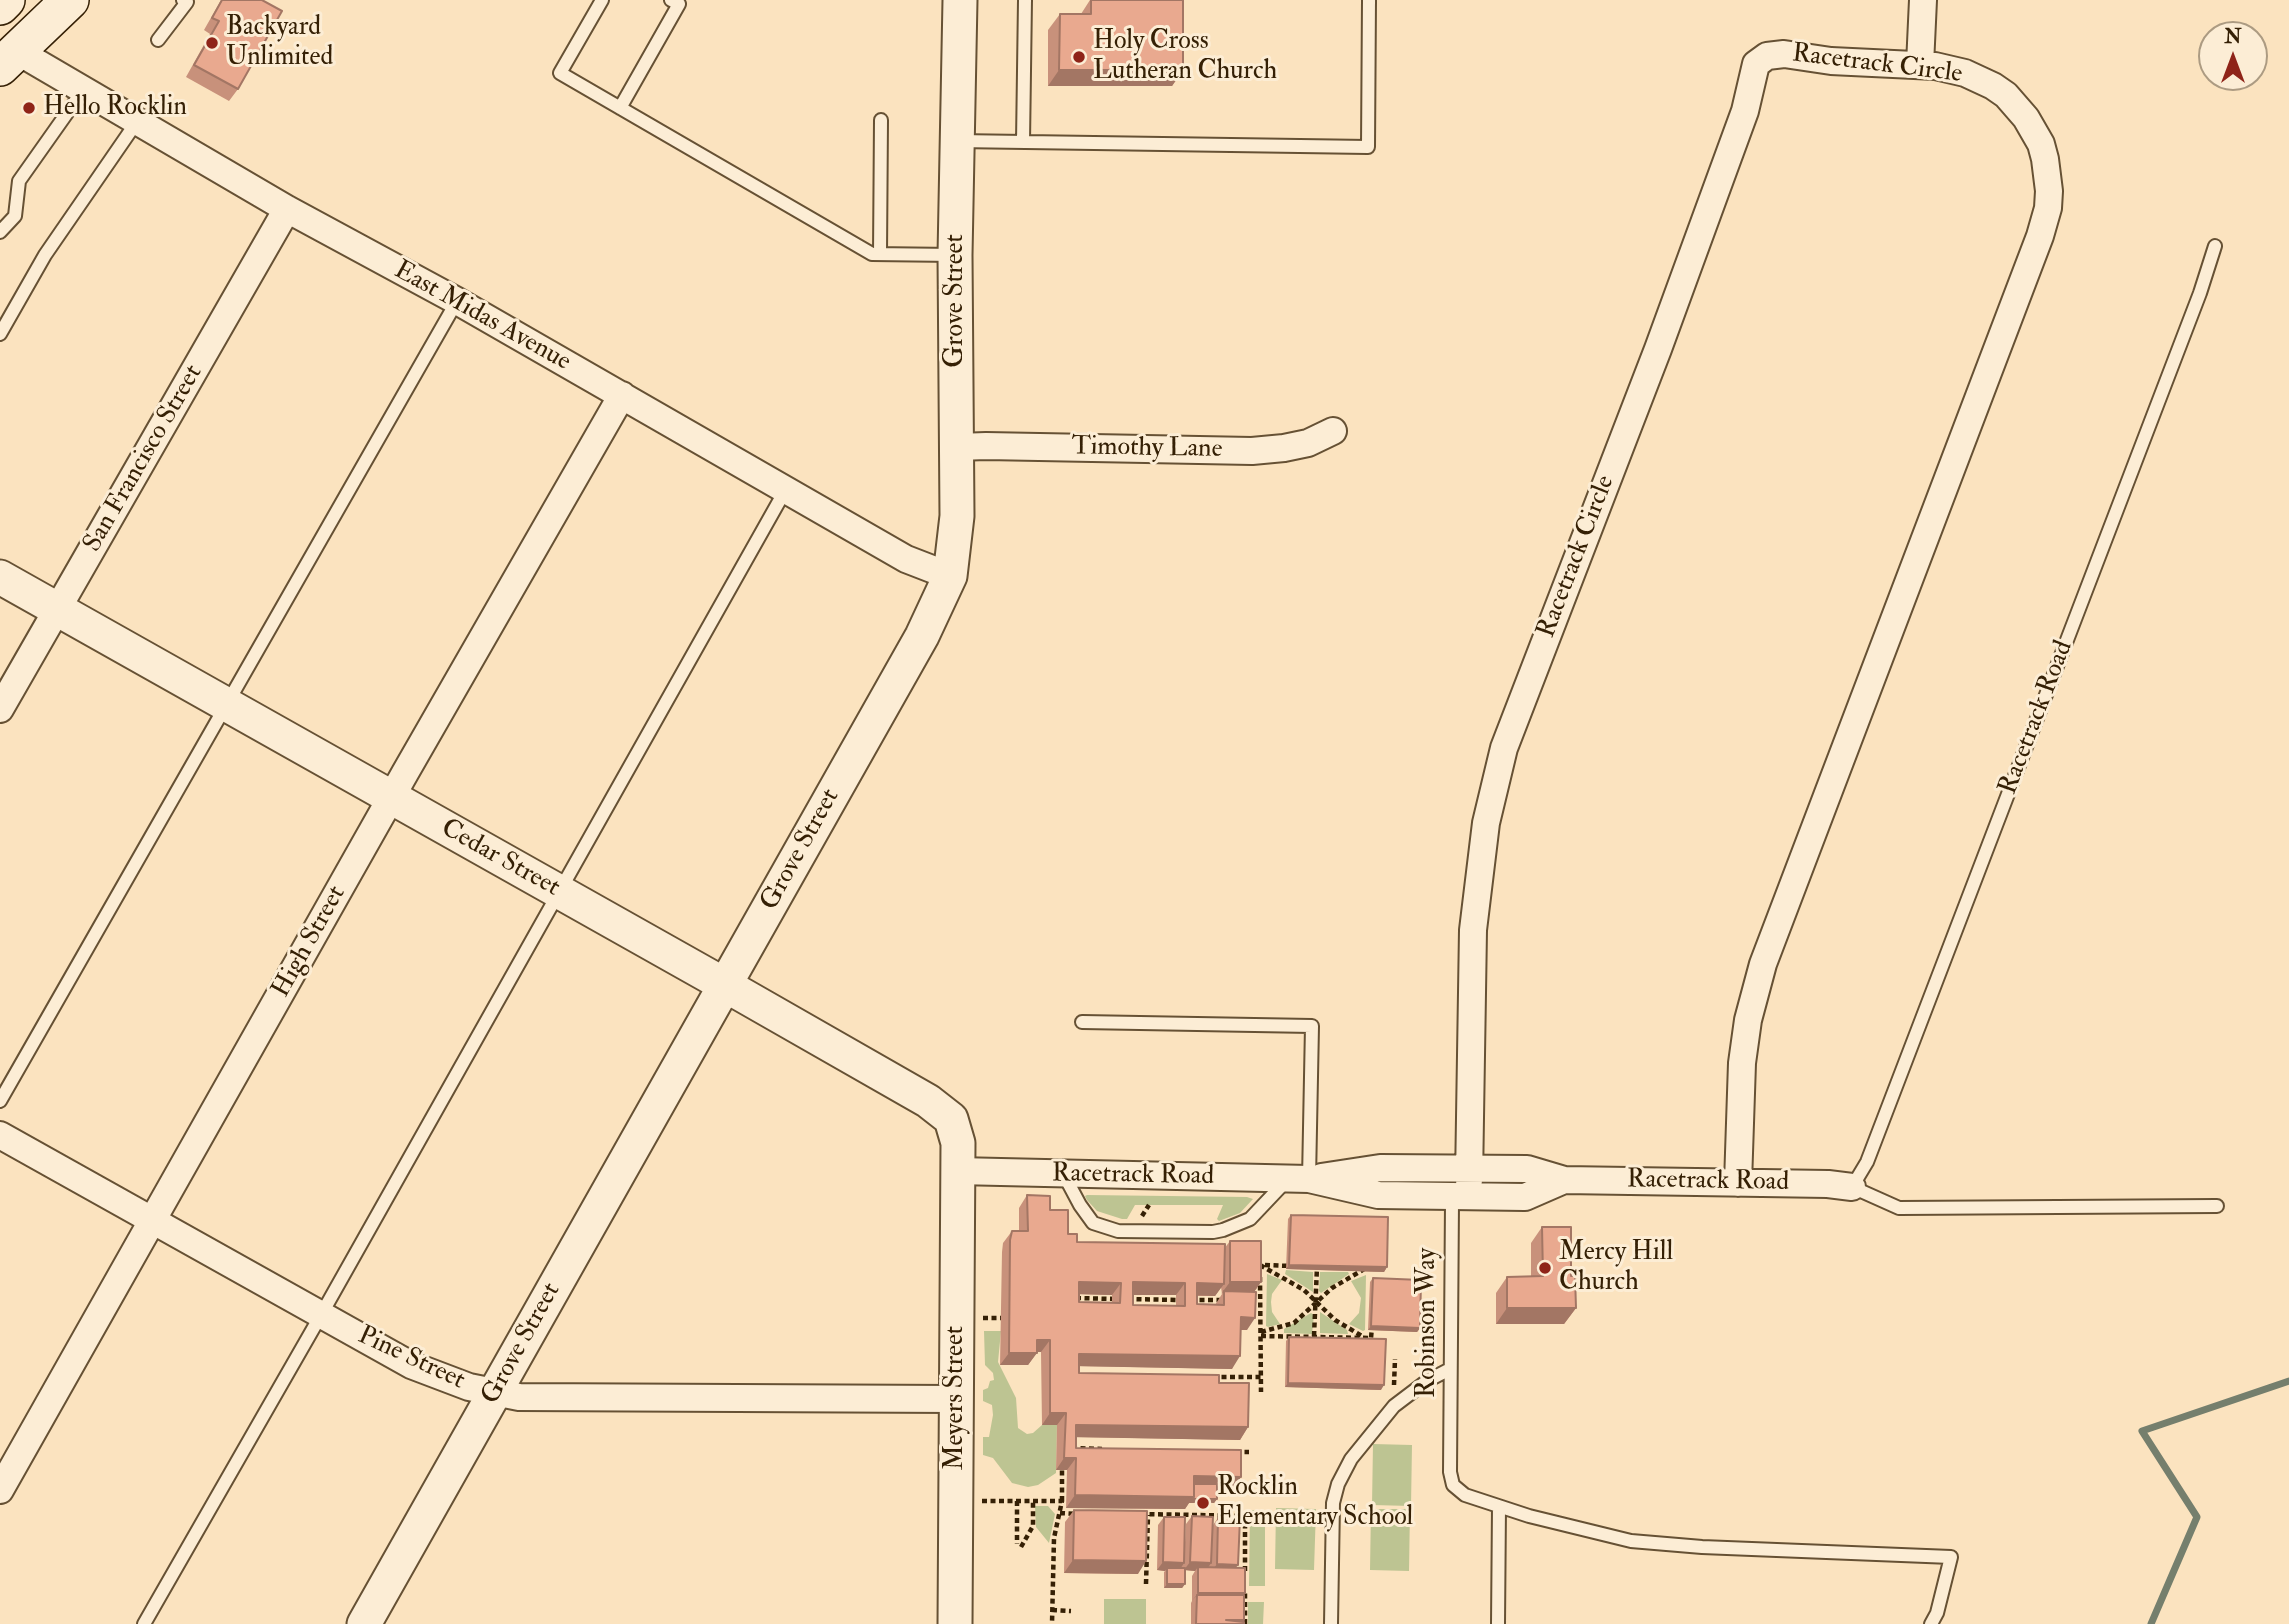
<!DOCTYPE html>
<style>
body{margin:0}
#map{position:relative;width:2289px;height:1624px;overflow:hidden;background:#fbe3bf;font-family:"IM FELL Double Pica",serif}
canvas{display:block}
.north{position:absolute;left:2198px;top:21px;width:70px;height:70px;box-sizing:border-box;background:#fcedd5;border:2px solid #ac9b82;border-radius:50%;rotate:0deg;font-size:19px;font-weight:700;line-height:28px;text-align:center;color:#352005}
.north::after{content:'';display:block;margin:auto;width:24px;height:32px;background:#8f2418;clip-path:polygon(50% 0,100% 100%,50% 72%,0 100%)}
</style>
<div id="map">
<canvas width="2289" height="1624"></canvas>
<div class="north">N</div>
</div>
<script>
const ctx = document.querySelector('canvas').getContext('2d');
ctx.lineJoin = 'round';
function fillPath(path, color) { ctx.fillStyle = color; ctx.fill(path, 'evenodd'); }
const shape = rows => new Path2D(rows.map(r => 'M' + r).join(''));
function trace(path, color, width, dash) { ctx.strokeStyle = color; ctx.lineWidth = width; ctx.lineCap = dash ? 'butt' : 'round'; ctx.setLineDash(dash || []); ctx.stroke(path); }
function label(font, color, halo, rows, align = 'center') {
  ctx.font = font + ' "IM FELL Double Pica",serif'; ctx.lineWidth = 6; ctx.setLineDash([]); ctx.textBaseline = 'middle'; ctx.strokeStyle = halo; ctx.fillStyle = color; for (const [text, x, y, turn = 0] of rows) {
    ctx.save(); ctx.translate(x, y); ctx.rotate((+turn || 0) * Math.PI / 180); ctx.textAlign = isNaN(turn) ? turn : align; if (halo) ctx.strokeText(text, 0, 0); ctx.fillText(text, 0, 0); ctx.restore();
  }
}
fillPath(shape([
 [1087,1195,1247,1197,1253,1199,1240,1213,1219,1221,1217,1219,1223,1205,1135,1205,1127,1219,1122,1219,1097,1211,1087,1200,1085,1196],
 [1286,1270,1313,1272,1313,1292,1285,1274],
 [1320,1272,1348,1272,1349,1274,1321,1293,1319,1291],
 [1267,1274,1282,1280,1272,1294,1271,1302,1272,1312,1280,1324,1268,1327,1266,1326],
 [1366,1275,1365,1330,1363,1331,1349,1324,1359,1313,1361,1298,1351,1281],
 [1320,1312,1347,1330,1348,1334,1320,1333],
 [1311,1313,1314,1315,1312,1334,1284,1333,1284,1329],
 [984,1331,1001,1331,998,1362,1016,1398,1018,1428,1027,1434,1033,1433,1042,1425,1057,1425,1056,1473,1038,1485,1028,1487,1012,1483,993,1458,983,1455,983,1437,989,1437,993,1415,992,1405,983,1401,983,1390,988,1388,990,1381,994,1380,993,1373,985,1365],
 [1373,1444,1412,1445,1411,1506,1372,1505],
 [1035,1506,1048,1506,1055,1514,1049,1543,1036,1527],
 [1276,1508,1316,1509,1314,1570,1275,1569],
 [1371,1509,1410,1509,1409,1571,1370,1570],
 [1250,1510,1265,1510,1265,1586,1249,1586],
 [1104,1599,1146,1599,1146,1624,1104,1624],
 [1248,1602,1264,1602,1263,1624,1248,1624]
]), '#bdc492');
trace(shape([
 [2151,1624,2197,1517,2142,1431,2289,1381]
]), '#757f6d', 7);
const service = shape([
 [602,0,560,73,872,254,955,255],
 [158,40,187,2,183,0],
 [620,108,679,4,671,0],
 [957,141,1368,147,1369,0],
 [1023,142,1025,0],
 [0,232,15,216,19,181,84,89],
 [2215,246,2200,293,1867,1162,1852,1187,1899,1208,2217,1206],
 [880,254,881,120],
 [0,334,45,255,138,120],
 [1082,1022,1312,1026,1309,1179],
 [0,1101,457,301],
 [1064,1175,1080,1205,1093,1223,1118,1231,1213,1232,1223,1230,1250,1219,1286,1181],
 [1458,1194,1452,1202,1450,1472,1453,1485,1465,1495,1529,1516,1631,1541,1702,1547,1951,1557,1937,1613,1931,1624],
 [144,1624,321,1315,786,489],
 [1331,1624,1333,1503,1338,1484,1351,1459,1394,1406,1427,1381,1450,1369],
 [1498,1624,1499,1507]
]);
const minor = shape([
 [17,51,287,209,457,301,906,559,950,576],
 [1920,65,1923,0],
 [958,447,986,446,1252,451,1284,448,1308,443,1333,431],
 [0,709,287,209],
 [0,1135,411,1365,469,1387,519,1397,955,1399],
 [957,1171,1309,1179,1378,1195,1525,1197,1564,1180],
 [1321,1177,1380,1168,1527,1169,1564,1180,1828,1184,1852,1187],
 [1469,1180,1473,930,1486,823,1504,748,1658,349,1745,111,1756,64,1767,56,1784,54,1831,61,1935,66,1965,73,1993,86,2006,95,2026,118,2041,144,2045,159,2049,191,2048,208,2040,236,1763,964,1748,1020,1742,1063,1738,1183],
 [0,1490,405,773,622,395]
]);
const tertiary = shape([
 [0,577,725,985,928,1101,951,1119,958,1143,955,1624],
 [364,1624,922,636,950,576,957,516,955,255,960,0]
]);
const secondary = shape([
 [0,6,6,0],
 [0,67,70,0]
]);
trace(service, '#665134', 16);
trace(minor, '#665134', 30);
trace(tertiary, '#665134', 37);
trace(secondary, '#352005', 40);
trace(shape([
 [1142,1216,1149,1205],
 [1260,1265,1304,1290,1335,1320,1362,1336],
 [1265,1265,1291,1266],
 [1260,1277,1261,1392],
 [1076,1298,1116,1299],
 [1128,1299,1179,1300],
 [1191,1300,1221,1300],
 [983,1318,1006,1318],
 [1261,1332,1294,1323,1332,1288,1366,1268],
 [1261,1336,1371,1338,1372,1327],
 [1314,1336,1317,1267],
 [1213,1377,1261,1377],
 [1394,1385,1395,1359],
 [1072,1448,1102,1449],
 [1236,1452,1249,1452],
 [982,1501,1062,1501,1054,1538,1052,1624],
 [1017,1501,1017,1544],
 [1062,1501,1062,1467],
 [1060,1513,1077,1514],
 [1141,1514,1250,1516],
 [1021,1547,1033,1526,1033,1501],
 [1245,1571,1245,1516],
 [1146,1584,1148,1515],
 [1052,1610,1071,1611],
 [1245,1624,1245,1590]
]), '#352005', 4.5, [5, 3.5]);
trace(service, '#fcedd5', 12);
trace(minor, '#fcedd5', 26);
trace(tertiary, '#fcedd5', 33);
trace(secondary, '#fcedd5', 37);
fillPath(shape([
 [221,0,262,0,238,89,229,101,186,77,210,34,204,30],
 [1090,0,1183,0,1183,70,1172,86,1048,86,1048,30,1060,14,1081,14],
 [1027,1195,1050,1210,1068,1234,1077,1242,1224,1249,1230,1241,1261,1282,1254,1292,1247,1330,1241,1330,1232,1369,1079,1366,1079,1373,1219,1383,1248,1427,1240,1440,1076,1437,1076,1448,1241,1477,1232,1489,1217,1489,1217,1499,1214,1503,1189,1503,1185,1509,1066,1508,1067,1470,1056,1470,1057,1425,1042,1425,1041,1352,1037,1352,1028,1365,1000,1365,1002,1252,1003,1243,1012,1231,1019,1231,1019,1208],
 [1221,1287,1222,1294,1215,1305,1197,1304,1197,1296,1215,1296],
 [1079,1294,1112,1295,1112,1303,1079,1302],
 [1133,1295,1176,1295,1176,1305,1133,1305],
 [1291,1215,1387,1267,1384,1272,1286,1269,1288,1219],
 [1542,1227,1571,1276,1576,1308,1564,1324,1496,1324,1496,1293,1507,1277,1531,1276,1531,1243],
 [1373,1278,1420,1328,1417,1332,1368,1330,1370,1282],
 [1289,1337,1381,1390,1285,1387,1286,1341],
 [1074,1510,1138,1574,1064,1573,1065,1522],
 [1192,1516,1213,1525,1218,1518,1245,1593,1244,1595,1244,1624,1191,1624,1191,1603,1192,1601,1192,1576,1195,1571,1185,1570,1185,1584,1182,1588,1164,1588,1164,1572,1165,1571,1157,1570,1158,1525,1164,1517,1184,1561,1186,1524]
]), '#c8917b');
fillPath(shape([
 [1059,70,1183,70,1172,86,1048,86],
 [1289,1265,1387,1267,1384,1272,1286,1269],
 [1079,1282,1121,1283,1112,1295,1071,1294],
 [1133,1282,1185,1283,1176,1295,1124,1295],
 [1230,1282,1261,1282,1252,1295,1224,1291,1221,1294],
 [1197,1283,1224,1284,1215,1296,1188,1295],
 [1507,1308,1576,1308,1564,1324,1496,1324],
 [1241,1317,1255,1318,1247,1330,1232,1330],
 [1371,1326,1420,1328,1417,1332,1368,1330],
 [1037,1340,1050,1340,1041,1352,1028,1352],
 [1009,1353,1037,1353,1028,1365,1000,1365],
 [1079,1354,1240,1356,1232,1369,1070,1366],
 [1288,1383,1384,1385,1381,1390,1285,1387],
 [1050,1413,1066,1413,1057,1425,1042,1425],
 [1076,1425,1248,1427,1240,1440,1067,1437],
 [1064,1458,1076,1458,1067,1470,1056,1470],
 [1194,1476,1241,1477,1232,1489,1188,1488],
 [1075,1495,1194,1497,1217,1499,1214,1503,1189,1503,1185,1509,1066,1508],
 [1073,1560,1146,1561,1138,1574,1064,1573],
 [1163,1562,1184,1563,1179,1571,1167,1568,1165,1571,1157,1570],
 [1190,1562,1211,1563,1206,1571,1198,1567,1195,1571,1184,1570],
 [1217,1564,1238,1565,1232,1573,1211,1572],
 [1167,1584,1185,1584,1182,1588,1164,1588],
 [1198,1593,1245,1593,1240,1601,1197,1595,1192,1601]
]), '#a37664');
const building = shape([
 [222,0,262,0,282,11,238,89,194,65,219,21,212,18,222,0],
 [1091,0,1183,0,1183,70,1059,70,1060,14,1091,14,1091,0],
 [1027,1195,1050,1196,1050,1210,1068,1210,1068,1234,1077,1234,1077,1242,1225,1244,1224,1284,1197,1283,1197,1304,1224,1305,1224,1291,1256,1292,1255,1318,1241,1317,1240,1356,1079,1354,1079,1373,1219,1375,1219,1383,1249,1383,1248,1427,1076,1425,1076,1448,1241,1450,1241,1477,1194,1476,1194,1497,1075,1495,1076,1458,1064,1458,1066,1413,1050,1413,1050,1340,1037,1340,1037,1353,1009,1353,1010,1240,1012,1231,1028,1231,1027,1195],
 [1079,1282,1121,1283,1120,1303,1079,1302,1079,1282],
 [1133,1282,1185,1283,1185,1306,1133,1305,1133,1282],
 [1291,1215,1388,1217,1387,1267,1289,1265,1291,1215],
 [1542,1227,1571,1227,1571,1276,1575,1276,1576,1308,1507,1308,1507,1277,1543,1276,1542,1227],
 [1230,1241,1261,1241,1261,1282,1230,1282,1230,1241],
 [1373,1278,1421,1280,1420,1328,1371,1326,1373,1278],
 [1289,1337,1386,1339,1384,1385,1288,1383,1289,1337],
 [1194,1484,1217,1484,1217,1499,1192,1499,1194,1497,1194,1484],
 [1074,1510,1147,1511,1146,1561,1073,1560,1074,1510],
 [1192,1516,1213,1517,1211,1563,1190,1562,1192,1516],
 [1164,1517,1185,1517,1184,1563,1163,1562,1164,1517],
 [1218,1518,1240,1518,1238,1565,1217,1564,1218,1518],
 [1198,1567,1245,1568,1245,1593,1198,1593,1198,1567],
 [1167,1568,1185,1568,1185,1584,1167,1584,1167,1568],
 [1197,1595,1244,1595,1244,1620,1226,1620,1244,1622,1244,1624,1196,1624,1197,1595]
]);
fillPath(building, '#e9a98f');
trace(building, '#a37664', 2);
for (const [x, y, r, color] of [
 [212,43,7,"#8f2418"],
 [1079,57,7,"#8f2418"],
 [29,108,7,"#8f2418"],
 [1545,1268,7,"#8f2418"],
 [1203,1503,7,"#8f2418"]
]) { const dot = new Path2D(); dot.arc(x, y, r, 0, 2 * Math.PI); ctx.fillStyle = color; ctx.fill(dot); trace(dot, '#fcedd5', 2.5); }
label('26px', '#352005', '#fcedd5', [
 ["Backyard",226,28],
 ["Unlimited",226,58],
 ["Holy Cross",1093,42],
 ["Lutheran Church",1093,72],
 ["Hello Rocklin",43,108],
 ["Mercy Hill",1559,1253],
 ["Church",1559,1283],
 ["Rocklin",1217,1488],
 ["Elementary School",1217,1518]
], 'left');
label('26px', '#352005', '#fcedd5', [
 ["Racetrack Circle",1877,65,7],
 ["Grove Street",956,301,-90],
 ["East Midas Avenue",482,317,29],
 ["Timothy Lane",1147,449,1],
 ["San Francisco Street",144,459,-60],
 ["Racetrack Circle",1577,557,-69],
 ["Racetrack Road",2037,718,-69],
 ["Grove Street",801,850,-61],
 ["Cedar Street",500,859,29],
 ["High Street",310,942,-61],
 ["Racetrack Road",1133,1176,1],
 ["Racetrack Road",1708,1182,1],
 ["Robinson Way",1428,1323,-90],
 ["Grove Street",522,1344,-61],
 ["Pine Street",411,1359,25],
 ["Meyers Street",956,1398,-90]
]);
</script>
